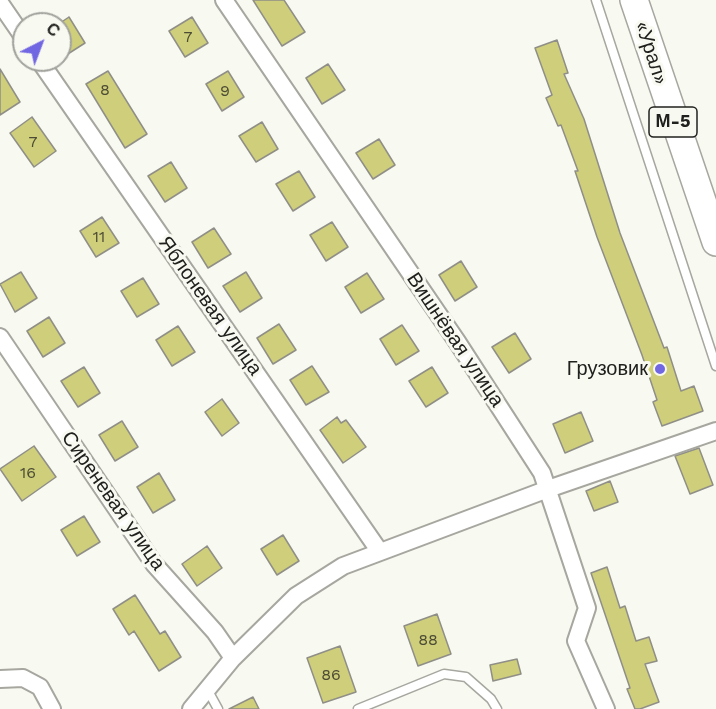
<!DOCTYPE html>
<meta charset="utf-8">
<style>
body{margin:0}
#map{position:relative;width:716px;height:709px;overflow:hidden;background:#f8f9f1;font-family:"Work Sans",sans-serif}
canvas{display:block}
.north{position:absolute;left:12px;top:12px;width:60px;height:60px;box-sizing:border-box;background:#f8f9f1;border:2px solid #a2a29d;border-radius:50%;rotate:42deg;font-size:16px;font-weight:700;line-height:24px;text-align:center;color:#20201e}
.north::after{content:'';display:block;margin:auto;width:21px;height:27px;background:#7267e2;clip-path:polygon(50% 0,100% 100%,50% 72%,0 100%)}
</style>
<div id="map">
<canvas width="716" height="709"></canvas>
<div class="north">С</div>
</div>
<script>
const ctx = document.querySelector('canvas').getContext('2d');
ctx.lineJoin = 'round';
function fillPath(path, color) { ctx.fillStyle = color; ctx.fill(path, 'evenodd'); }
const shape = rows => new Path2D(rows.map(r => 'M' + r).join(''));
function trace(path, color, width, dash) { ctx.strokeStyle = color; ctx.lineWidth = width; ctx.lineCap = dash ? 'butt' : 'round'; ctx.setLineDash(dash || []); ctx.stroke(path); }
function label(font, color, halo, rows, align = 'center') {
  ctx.font = font + ' "Work Sans",sans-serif'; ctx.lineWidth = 6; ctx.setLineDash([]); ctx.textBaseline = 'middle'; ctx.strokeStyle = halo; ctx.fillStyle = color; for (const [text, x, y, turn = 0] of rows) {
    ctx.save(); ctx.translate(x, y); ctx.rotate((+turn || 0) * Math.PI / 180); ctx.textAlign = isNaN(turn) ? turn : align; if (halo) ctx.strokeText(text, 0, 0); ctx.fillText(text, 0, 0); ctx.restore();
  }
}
const building = shape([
 [253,0,284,0,305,32,282,46,253,0],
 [69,17,85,43,60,59,60,23,69,17],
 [192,17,208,43,185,57,169,31,192,17],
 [557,40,568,73,564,74,584,119,620,233,664,348,667,347,681,391,694,386,703,411,662,426,653,402,657,400,642,355,597,237,575,171,578,171,561,125,558,126,546,98,552,95,535,48,557,40],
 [328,64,345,90,322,104,306,78,328,64],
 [0,69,20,102,0,115,0,69],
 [108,71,147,134,125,148,86,84,108,71],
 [228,71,244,97,222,111,206,84,228,71],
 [32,117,56,151,34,167,10,133,32,117],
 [262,122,278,149,256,162,239,136,262,122],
 [379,139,395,165,373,179,356,153,379,139],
 [171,162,187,188,165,202,148,176,171,162],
 [299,171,315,197,293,211,276,184,299,171],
 [102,217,119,243,96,257,80,231,102,217],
 [332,222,348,247,326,261,310,235,332,222],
 [214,228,231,254,208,268,192,242,214,228],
 [461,261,477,287,455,301,439,275,461,261],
 [21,272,37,298,15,312,0,284,21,272],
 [246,272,262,298,240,312,223,286,246,272],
 [367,273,384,299,361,313,345,287,367,273],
 [143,278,159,304,137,317,121,291,143,278],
 [49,317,65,343,43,357,27,331,49,317],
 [279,324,296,350,273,364,257,338,279,324],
 [402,325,419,351,396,365,380,339,402,325],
 [178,326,195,352,172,366,156,340,178,326],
 [515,333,531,359,509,373,492,347,515,333],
 [312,366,329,392,306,405,290,380,312,366],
 [84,367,100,393,78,407,61,381,84,367],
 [432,367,448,393,426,407,409,381,432,367],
 [222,399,239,423,222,436,205,412,222,399],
 [581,412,593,441,565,453,553,424,581,412],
 [337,417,341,423,346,420,366,447,343,463,320,430,337,417],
 [122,421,138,447,115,461,99,435,122,421],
 [34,446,56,477,22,501,0,469,34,446],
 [699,448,713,485,690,494,675,456,699,448],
 [159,473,175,500,153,513,137,487,159,473],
 [610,481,618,502,594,511,586,491,610,481],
 [84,516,100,542,77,556,61,530,84,516],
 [283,535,299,561,277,575,261,549,283,535],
 [207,546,222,568,197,586,182,564,207,546],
 [607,567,620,608,625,606,636,641,649,637,657,661,645,664,659,702,640,709,635,709,627,689,630,688,591,573,607,567],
 [135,595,160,634,165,631,181,657,159,671,134,631,129,635,113,609,135,595],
 [437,614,451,654,418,666,404,626,437,614],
 [340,646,356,692,323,703,307,658,340,646],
 [517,659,521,674,493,681,490,665,517,659],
 [253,697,259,709,229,709,253,697]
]);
fillPath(building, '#cfce7a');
trace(building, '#8f8f88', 1.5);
const service = shape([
 [596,0,716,366],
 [207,689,218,709],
 [358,709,444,674,466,677,491,699,497,709]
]);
const minor = shape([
 [224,0,458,343,542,473,587,608,576,641,606,709],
 [0,3,24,38],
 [39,60,380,552],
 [0,337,154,564,215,632,233,658],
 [0,679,23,678,40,687,52,709],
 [191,709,233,658,296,596,343,566,548,489,716,431]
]);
const trunk = shape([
 [634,0,716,242]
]);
trace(service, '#a7a7a0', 11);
trace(minor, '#a7a7a0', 20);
trace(trunk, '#a7a7a0', 30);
trace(service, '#fff', 8);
trace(minor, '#fff', 16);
trace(trunk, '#fff', 27);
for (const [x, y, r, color] of [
 [660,369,6,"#7267e2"]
]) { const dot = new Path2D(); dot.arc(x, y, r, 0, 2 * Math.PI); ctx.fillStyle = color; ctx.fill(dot); trace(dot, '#f8f9f1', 2); }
label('16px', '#4c4c35', null, [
 ["7",188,37],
 ["8",105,90],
 ["9",225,91],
 ["7",33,142],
 ["11",99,237],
 ["16",28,473],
 ["88",428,640],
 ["86",331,675]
]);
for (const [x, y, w] of [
 [673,122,48]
]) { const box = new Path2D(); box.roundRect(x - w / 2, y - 15, w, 30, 4.5); ctx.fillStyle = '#f8f9f1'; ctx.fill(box); trace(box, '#20201e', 1.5); }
label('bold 18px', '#20201e', null, [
 ["М-5",673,122]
]);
label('20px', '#20201e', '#f8f9f1', [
 ["«Урал»",651,53,72],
 ["Яблоневая улица",210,306,55],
 ["Вишнёвая улица",455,340,56],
 ["Сиреневая улица",113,501,55]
]);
label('20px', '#20201e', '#f8f9f1', [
 ["Грузовик",648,369]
], 'right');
</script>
